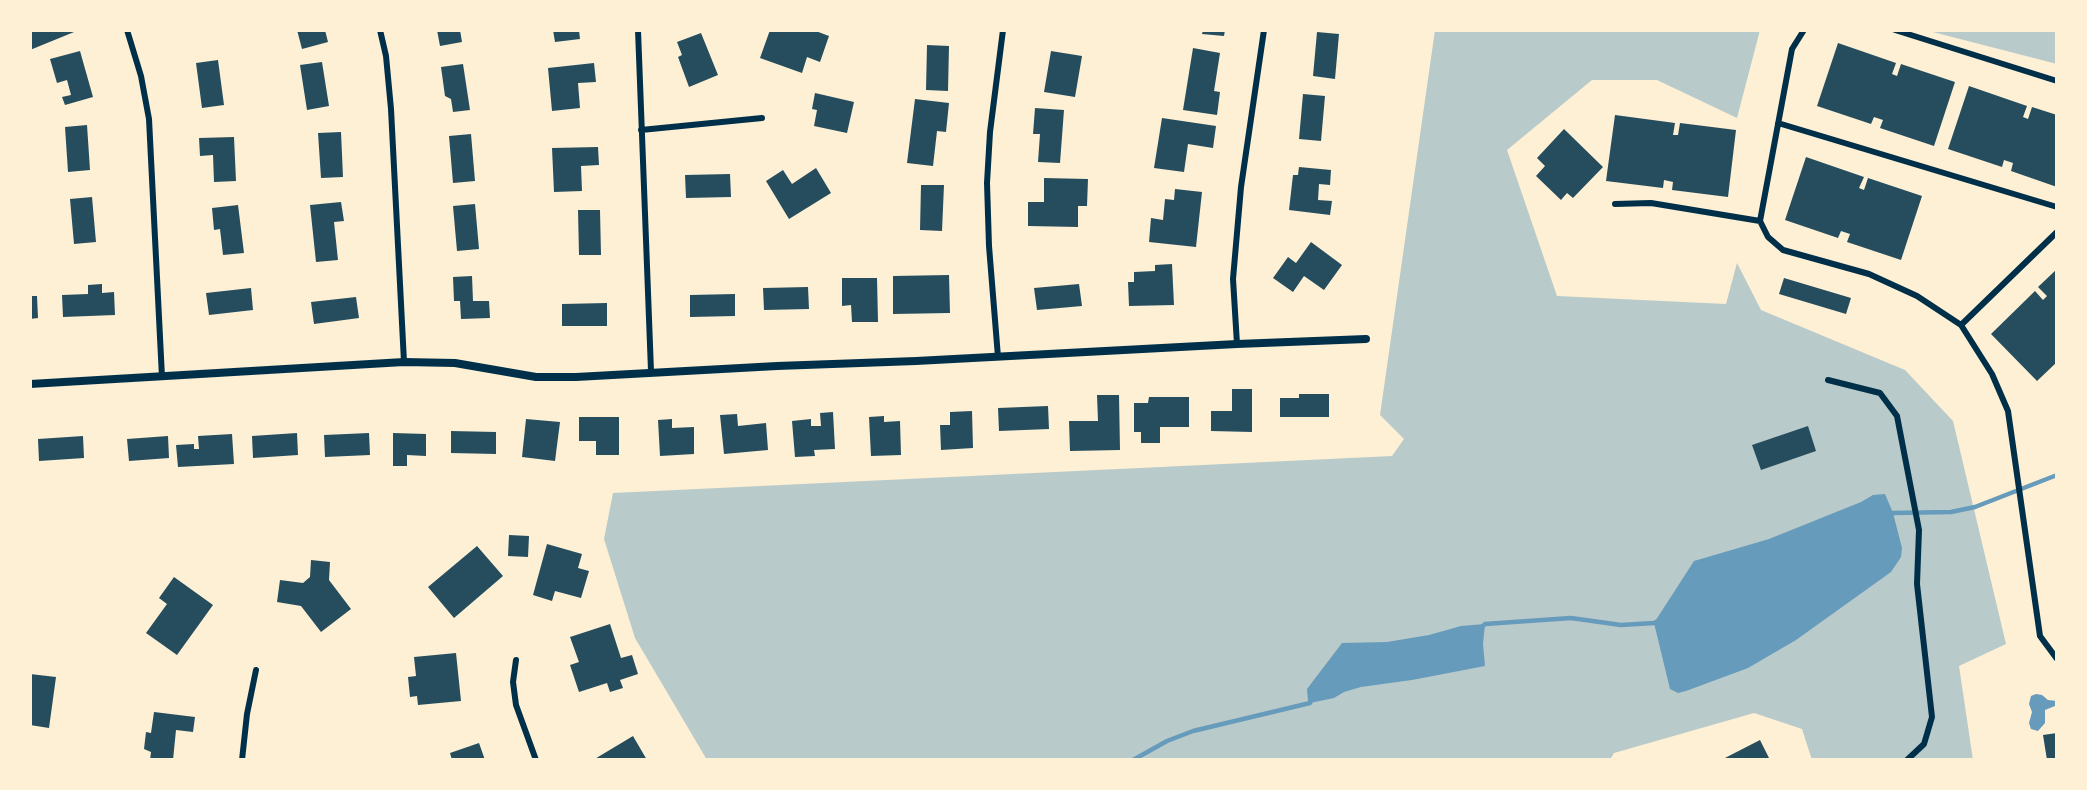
<!DOCTYPE html>
<style>
body{margin:0}
#map{position:relative;width:2087px;height:790px;overflow:hidden;background:#fdf0d5;font-family:Figtree,sans-serif}
canvas{display:block}
.frame{position:absolute;inset:0;border:32px solid #fdf0d5;pointer-events:none}
</style>
<div id="map">
<canvas width="2087" height="790"></canvas>
<div class="frame"></div>
</div>
<script>
const ctx = document.querySelector('canvas').getContext('2d');
ctx.lineJoin = 'round';
function fillPath(path, color) { ctx.fillStyle = color; ctx.fill(path, 'evenodd'); }
const shape = rows => new Path2D(rows.map(r => 'M' + r).join(''));
function trace(path, color, width, dash) { ctx.strokeStyle = color; ctx.lineWidth = width; ctx.lineCap = dash ? 'butt' : 'round'; ctx.setLineDash(dash || []); ctx.stroke(path); }
fillPath(shape([
 [1435,30,1760,30,1737,118,1657,80,1592,80,1507,150,1557,296,1726,304,1737,263,1761,310,1905,370,1953,421,2006,644,1959,666,1973,760,1812,760,1802,729,1754,713,1614,753,1610,760,707,760,635,638,604,539,613,493,1392,456,1404,439,1380,415],
 [1925,30,2057,30,2057,64]
]), '#b9caca');
fillPath(shape([
 [1885,494,1893,513,1902,548,1901,557,1891,572,1796,640,1748,668,1686,691,1678,693,1670,689,1654,623,1694,561,1769,539,1861,502,1873,495],
 [1485,624,1483,644,1485,666,1412,680,1361,687,1344,692,1334,698,1310,703,1308,701,1307,689,1342,643,1387,642,1429,635,1461,626],
 [2036,694,2042,695,2048,700,2057,701,2055,706,2045,710,2045,723,2038,731,2031,729,2029,723,2032,712,2029,704,2031,696]
]), '#669bbc');
trace(shape([
 [1889,514,1893,513,1951,512,1975,507,2057,475],
 [1481,628,1485,624,1571,618,1621,625,1654,623,1658,621],
 [1133,760,1167,741,1193,731,1310,703,1312,699]
]), '#669bbc', 4.5);
fillPath(shape([
 [30,30,79,30,30,50],
 [297,30,325,30,328,42,302,49],
 [437,30,460,30,462,42,440,46],
 [553,30,579,30,580,39,555,42],
 [770,30,813,30,829,36,820,62,807,57,802,73,760,58],
 [1203,30,1225,30,1224,36,1202,34],
 [1317,32,1339,34,1335,79,1313,76],
 [701,33,718,75,689,87,678,57,682,55,677,42],
 [1838,43,1896,63,1892,74,1897,76,1901,64,1955,82,1934,146,1880,128,1883,120,1874,117,1871,124,1817,106],
 [927,45,949,46,948,91,926,90],
 [1193,48,1220,53,1214,91,1220,92,1217,115,1183,110],
 [80,51,93,97,65,105,62,97,71,95,67,80,57,83,50,59],
 [1051,51,1082,56,1075,97,1044,92],
 [218,60,224,105,202,108,196,63],
 [322,62,329,106,307,110,300,65],
 [594,63,596,82,578,83,580,108,552,111,548,68],
 [463,64,470,110,453,112,451,99,445,96,441,67],
 [1969,86,2027,106,2023,117,2028,119,2032,107,2057,115,2057,187,2011,171,2013,163,2004,160,2002,167,1948,149],
 [815,93,854,102,847,133,814,126,817,110,812,109],
 [1303,94,1325,96,1321,141,1299,139],
 [915,99,949,103,946,132,937,131,933,166,907,163],
 [1035,108,1064,110,1060,163,1038,162,1040,134,1033,134],
 [1615,115,1675,123,1673,135,1678,135,1680,123,1736,130,1728,197,1672,190,1673,182,1664,180,1663,188,1606,181],
 [1162,118,1216,126,1213,148,1188,144,1184,172,1154,168],
 [87,125,90,170,68,172,65,127],
 [1564,129,1603,167,1573,198,1567,193,1561,200,1536,176,1545,166,1537,158],
 [341,132,343,177,321,178,318,133],
 [471,134,475,181,453,183,449,136],
 [234,137,236,181,214,182,213,155,200,156,199,138],
 [598,147,599,165,581,166,582,191,554,192,552,148],
 [1806,157,1864,177,1859,188,1864,190,1868,178,1922,196,1901,260,1847,242,1850,234,1841,231,1838,238,1785,220],
 [1299,167,1331,170,1330,185,1319,184,1318,200,1332,201,1330,215,1289,210,1293,175,1298,175],
 [816,168,831,193,789,219,766,181,783,170,792,184],
 [730,174,731,197,686,198,685,175],
 [1044,178,1088,179,1087,206,1078,206,1078,227,1028,226,1028,202,1044,202],
 [921,185,944,185,942,231,920,230],
 [1175,189,1202,192,1196,247,1149,242,1151,218,1163,220,1165,199,1174,200],
 [92,197,96,242,74,244,70,199],
 [341,202,344,221,334,222,338,260,316,262,310,205],
 [475,204,479,249,457,251,453,206],
 [238,205,244,253,223,255,220,229,214,230,212,208],
 [578,210,600,210,601,255,579,255],
 [1311,242,1342,265,1324,290,1304,276,1293,292,1273,278,1288,257,1296,263],
 [1172,264,1174,305,1129,306,1128,282,1134,282,1134,272,1155,271,1155,265],
 [2057,269,2057,362,2037,381,1991,334,2035,291,2043,300,2047,296,2038,287],
 [949,275,950,313,893,314,893,276],
 [472,276,473,301,489,301,490,318,461,319,460,301,454,301,453,277],
 [842,278,877,278,878,322,852,322,851,305,842,306],
 [1784,278,1851,298,1846,314,1779,294],
 [102,284,102,293,114,292,115,315,63,317,62,295,88,294,88,285],
 [1079,284,1082,306,1037,310,1034,288],
 [808,287,809,309,764,310,763,288],
 [251,288,253,310,209,315,206,293],
 [735,294,735,316,690,317,690,295],
 [30,296,37,296,38,318,30,319],
 [356,297,359,318,314,324,311,302],
 [607,303,607,326,562,326,562,304],
 [1232,389,1252,389,1252,432,1211,431,1211,411,1232,411],
 [1299,394,1329,394,1329,417,1280,417,1280,398,1299,398],
 [1097,395,1119,395,1120,450,1070,451,1069,421,1098,421],
 [1149,397,1189,397,1189,427,1160,427,1160,443,1141,443,1141,432,1134,432,1134,403,1148,403],
 [1048,406,1049,429,999,431,998,408],
 [972,411,973,448,941,450,940,425,950,425,950,412],
 [833,412,835,449,814,450,815,456,795,457,792,421,811,419,811,426,821,426,820,413],
 [737,414,738,426,766,423,768,450,724,454,720,415],
 [884,416,884,422,900,421,901,455,871,456,869,417],
 [579,417,619,417,619,455,596,455,596,441,579,441],
 [526,419,560,422,555,461,522,457],
 [672,419,672,428,694,427,694,454,660,456,658,420],
 [1808,426,1816,451,1761,470,1752,445],
 [451,431,496,432,496,454,451,453],
 [297,433,298,455,253,458,252,436],
 [369,433,370,455,325,457,324,435],
 [393,433,426,434,426,456,407,455,407,466,393,466],
 [232,434,234,464,178,467,176,445,194,444,194,449,199,449,198,436],
 [83,436,84,458,39,461,38,439],
 [168,436,169,458,129,461,127,439],
 [509,535,529,536,528,557,508,556],
 [547,544,582,554,578,568,589,571,581,598,555,591,552,601,533,595],
 [477,546,503,576,454,618,428,587],
 [311,560,330,562,329,580,351,609,321,632,301,606,277,602,280,580,303,583,310,577],
 [174,577,213,605,177,655,146,633,167,604,159,598],
 [610,624,621,658,632,655,638,674,620,680,623,688,610,692,607,683,579,692,570,665,579,662,570,637],
 [456,653,461,701,418,705,417,696,410,697,408,677,416,676,414,657],
 [30,674,56,677,49,728,30,725],
 [154,712,195,717,193,732,176,730,173,760,150,760,151,752,144,749,146,732,151,733],
 [2057,733,2057,760,2047,760,2043,735],
 [633,736,647,760,593,760],
 [1760,740,1770,760,1721,760],
 [479,743,485,760,452,760,450,753]
]), '#264d5e');
trace(shape([
 [127,30,141,76,149,119,162,377],
 [380,30,386,56,391,109,404,362],
 [638,30,651,371],
 [1895,30,2057,81],
 [1778,123,2057,207],
 [641,130,762,118],
 [1615,204,1651,203,1760,221,1768,237,1783,250,1869,274,1917,296,1961,325,1992,374,2008,411,2040,636,2057,659],
 [1760,221,1792,49,1804,30],
 [1961,325,2057,232],
 [1237,344,1233,279,1241,187,1264,30],
 [998,357,989,246,987,183,990,132,1003,30],
 [1828,380,1880,393,1897,416,1919,530,1917,584,1932,717,1924,744,1907,760],
 [516,660,513,682,516,705,536,760],
 [242,760,247,714,256,670]
]), '#003049', 6);
trace(shape([
 [30,384,404,362,455,363,536,377,576,377,777,366,916,361,1237,344,1366,339]
]), '#003049', 8);
</script>
